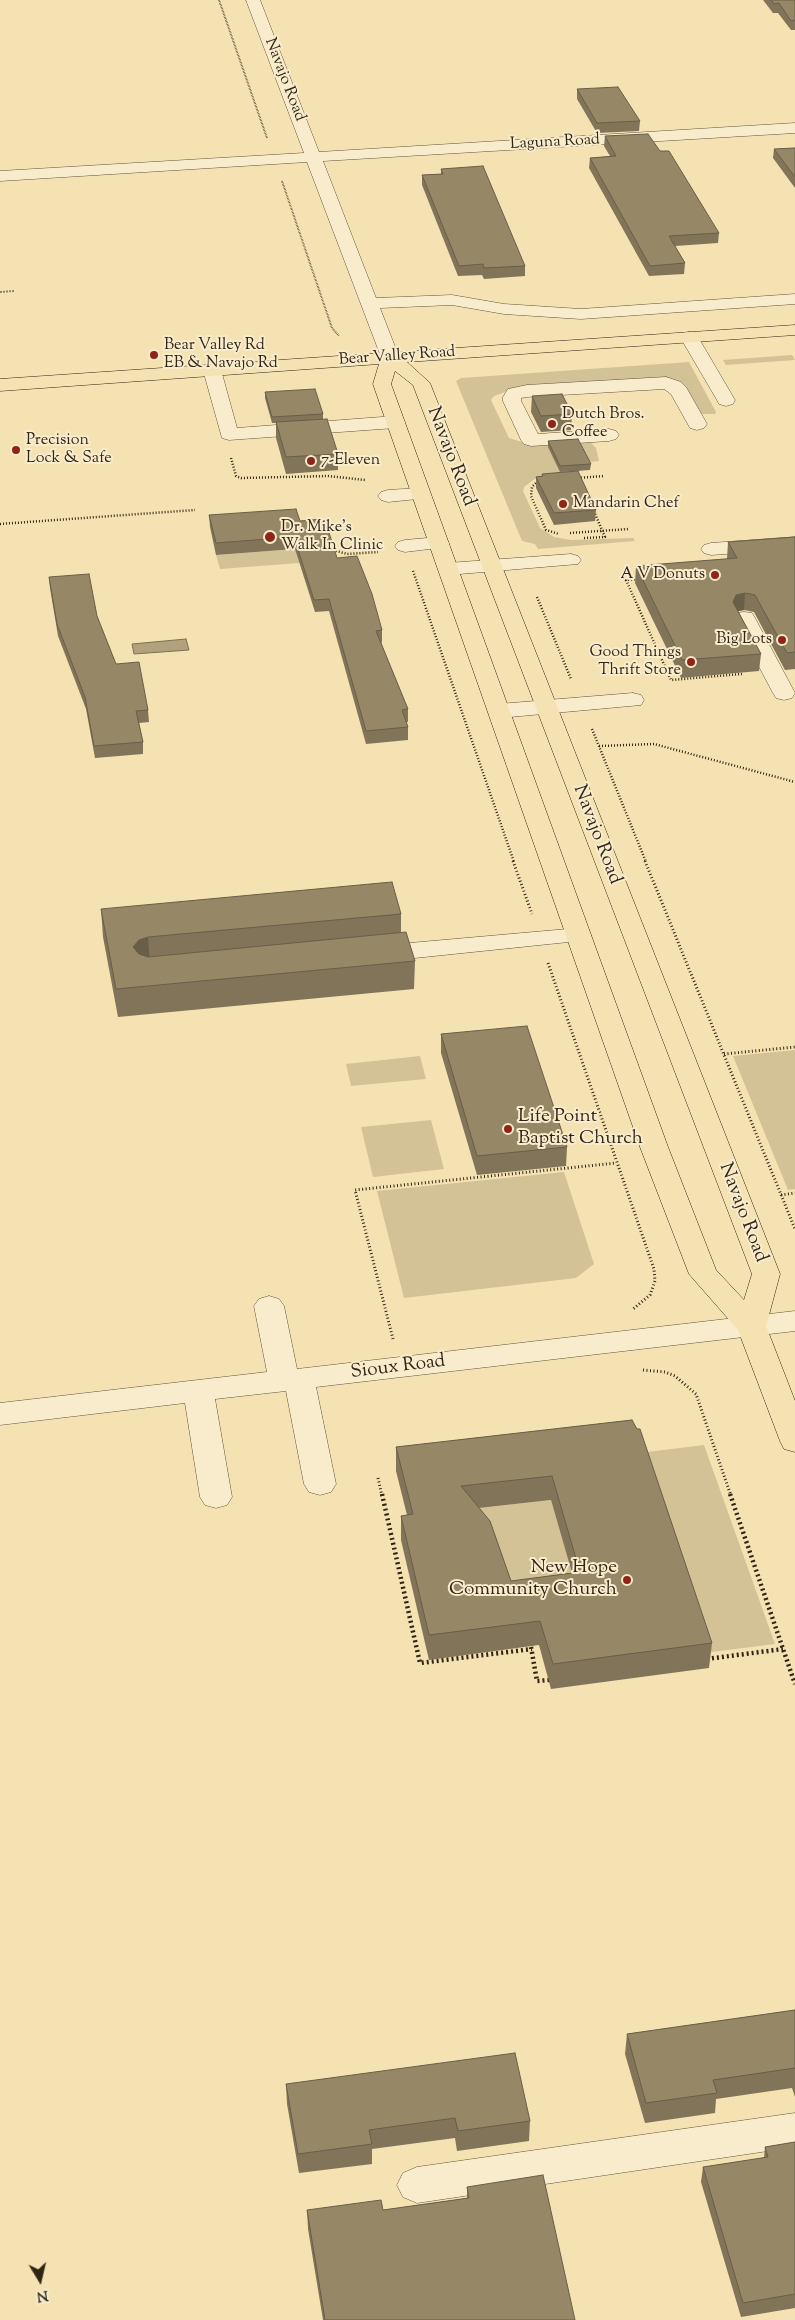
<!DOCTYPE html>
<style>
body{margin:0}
#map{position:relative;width:795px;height:2320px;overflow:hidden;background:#f5e2b2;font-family:"Sorts Mill Goudy",serif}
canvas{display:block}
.north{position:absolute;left:15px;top:2255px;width:50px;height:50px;-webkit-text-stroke:4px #f8eccd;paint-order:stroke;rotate:171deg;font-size:14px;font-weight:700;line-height:20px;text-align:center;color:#302415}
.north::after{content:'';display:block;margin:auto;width:18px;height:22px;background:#302415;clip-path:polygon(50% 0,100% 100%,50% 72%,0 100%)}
</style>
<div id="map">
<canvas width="795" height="2320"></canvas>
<div class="north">N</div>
</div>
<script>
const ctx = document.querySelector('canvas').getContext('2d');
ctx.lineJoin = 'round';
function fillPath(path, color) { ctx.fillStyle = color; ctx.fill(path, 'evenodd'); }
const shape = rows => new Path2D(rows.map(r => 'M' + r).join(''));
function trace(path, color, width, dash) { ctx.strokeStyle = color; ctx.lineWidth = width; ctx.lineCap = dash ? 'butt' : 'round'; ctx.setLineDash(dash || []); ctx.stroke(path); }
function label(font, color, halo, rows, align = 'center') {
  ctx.font = font + ' "Sorts Mill Goudy",serif'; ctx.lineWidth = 4; ctx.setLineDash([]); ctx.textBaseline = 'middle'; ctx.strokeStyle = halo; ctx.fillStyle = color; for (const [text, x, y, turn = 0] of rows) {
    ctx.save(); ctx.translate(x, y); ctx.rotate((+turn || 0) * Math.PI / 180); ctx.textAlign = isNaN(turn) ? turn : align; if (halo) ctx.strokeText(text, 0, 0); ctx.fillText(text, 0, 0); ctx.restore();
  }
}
fillPath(shape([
 [792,355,795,360,726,365,723,360],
 [689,362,716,412,715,414,701,414,684,389,514,389,494,396,491,400,509,438,529,444,588,440,596,448,599,461,579,463,582,471,546,474,533,480,524,487,523,491,540,528,554,537,571,540,633,538,635,541,538,549,535,544,522,541,456,381,461,378],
 [296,549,300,563,220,569,216,555],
 [795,1050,795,1189,788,1190,733,1056],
 [420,1056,426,1079,351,1086,346,1064],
 [431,1120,444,1169,373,1177,361,1127],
 [564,1172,594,1264,576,1278,404,1298,377,1191],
 [704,1445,775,1644,704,1653,639,1453],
 [551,1500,579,1597,511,1607,471,1509]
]), '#d4c297');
const water = shape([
 [186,639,189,650,134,654,132,644,186,639]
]);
fillPath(water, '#b2a17d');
trace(water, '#7e6f53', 1);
const minor = shape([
 [246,0,260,0,319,152,795,123,795,133,323,161,376,298,452,295,504,304,581,309,795,294,795,304,581,319,504,314,452,305,380,308,399,357,396,361,390,362,384,361,381,357,307,162,0,181,0,171,304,153,246,0],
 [689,332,695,333,698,337,735,400,733,404,726,406,719,404,717,400,680,337,683,333,689,332],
 [212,364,219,366,221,370,237,428,395,416,402,418,405,422,402,426,395,428,229,440,222,438,203,370,205,366,212,364],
 [666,377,681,382,686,387,707,424,704,428,697,430,690,428,671,394,664,389,527,397,521,398,521,401,538,434,609,429,616,431,619,435,616,439,609,441,531,446,524,444,521,440,503,401,503,397,508,389,527,385,666,377],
 [420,488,427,490,430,494,427,498,388,502,381,500,378,496,381,492,388,490,420,488],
 [439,537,446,539,449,543,446,547,405,552,398,550,395,546,398,542,405,540,439,537],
 [795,537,795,549,711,555,704,553,701,549,704,545,711,543,795,537],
 [571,554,578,556,581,560,578,564,448,575,441,573,438,569,441,565,448,563,571,554],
 [744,612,752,613,755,618,795,693,792,698,784,700,776,698,773,693,733,618,736,613,744,612],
 [633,693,641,695,644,700,641,705,499,718,491,716,488,711,491,706,499,704,633,693],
 [579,928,588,930,591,935,588,940,376,962,367,959,363,954,367,949,376,946,579,928],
 [269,1296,279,1299,284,1306,297,1369,795,1311,795,1331,316,1387,336,1484,331,1492,320,1495,309,1492,304,1484,286,1391,215,1399,232,1497,227,1505,216,1508,205,1505,200,1497,185,1403,0,1425,0,1403,267,1372,254,1306,259,1299,269,1296],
 [795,2113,795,2147,417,2203,403,2197,397,2185,403,2173,417,2167,795,2113]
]);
const major = shape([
 [795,325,795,335,407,362,430,383,780,1274,766,1326,795,1401,795,1452,784,1449,780,1441,738,1330,689,1274,640,1147,373,384,379,364,0,391,0,379,795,325],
 [395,371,413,385,752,1274,744,1300,716,1270,668,1147,391,384,395,371]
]);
trace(minor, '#61543c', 1);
trace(major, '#302415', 1);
trace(shape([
 [219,0,267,138],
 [282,181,332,328,339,336],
 [0,292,14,291]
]), '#302415', 2, [0.5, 1]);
trace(shape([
 [231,458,236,476,241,478,328,476,365,480],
 [578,478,604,476],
 [538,481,532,487,531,496,546,530,559,534],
 [0,524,195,510],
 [570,533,629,529],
 [584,538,605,537,595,514],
 [333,550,347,554,378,552],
 [413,571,514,862],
 [638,579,626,580,671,680,742,674],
 [537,597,571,679],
 [592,729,646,862],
 [599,746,654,744,795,782]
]), '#302415', 2.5, [1, 2]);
trace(shape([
 [513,861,532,914],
 [645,861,795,1229],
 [548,963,654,1269,655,1281,650,1295,633,1309],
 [724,1054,795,1047],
 [781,1195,795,1193],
 [393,1339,355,1190,616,1163],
 [643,1370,665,1372,675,1376,696,1394,731,1496],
 [378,1478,382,1496]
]), '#302415', 3, [1, 2.5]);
trace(shape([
 [382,1494,420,1663,532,1649],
 [730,1494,795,1684],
 [531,1647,537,1681,549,1680],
 [707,1659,783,1649]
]), '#302415', 4.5, [2, 3]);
fillPath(minor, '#f8eccd');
fillPath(major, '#f5e2b2');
fillPath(shape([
 [763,0,795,0,795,30,791,30,778,13,773,13],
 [577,89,640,121,639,131,597,133,577,99],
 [605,136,660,151,719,233,718,243,675,246,685,263,684,274,649,276,589,168,590,158,610,156,604,146],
 [795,148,795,188,773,158,774,149],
 [441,169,525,266,525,276,484,279,482,275,458,276,422,185,422,175,441,174],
 [265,392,323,414,323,419,338,454,338,470,286,474,276,438,276,423,272,423,265,398],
 [532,396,572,414,571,430,541,432,531,412],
 [548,441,591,464,590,470,560,472,548,447],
 [542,474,596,510,595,521,554,525,536,488,536,477,542,476],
 [209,515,300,521,337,558,382,630,382,642,381,643,408,709,408,722,406,722,408,727,408,740,366,744,329,611,315,612,295,549,216,555,210,527],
 [795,537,795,669,785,670,754,612,744,610,738,611,761,654,759,671,681,678,635,583,636,566,727,559,728,542],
 [49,577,97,616,116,664,148,710,149,722,139,723,143,742,143,754,95,758,86,709,58,636,50,588],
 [101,909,401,914,401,932,415,961,414,989,118,1017,103,937],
 [441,1034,567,1147,566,1166,477,1175,441,1053],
 [632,1420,712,1643,709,1668,551,1689,539,1645,429,1660,401,1540,401,1516,407,1515,396,1471,396,1447],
 [551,1500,572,1573,511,1581,479,1508],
 [795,2010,795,2097,792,2088,716,2099,715,2113,645,2123,625,2054,627,2034],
 [286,2084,530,2121,529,2141,457,2151,455,2138,372,2149,372,2164,299,2173,287,2104],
 [795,2142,795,2308,741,2317,701,2182,703,2167,764,2158,765,2147],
 [467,2187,575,2320,323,2320,308,2229,307,2210,383,2210,467,2198]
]), '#817459');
fillPath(shape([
 [745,593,744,610,734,612,733,602,736,595],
 [148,937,150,965,135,975,133,947,139,940]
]), '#695e48');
const building = shape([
 [771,0,795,0,795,20,791,21,779,3,774,4,771,0],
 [618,87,640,121,597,123,577,89,618,87],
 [648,134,660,151,669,151,719,233,669,236,685,263,650,266,590,158,616,156,605,136,648,134],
 [795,148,795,177,774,149,795,148],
 [483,166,525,266,484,268,483,264,459,266,422,175,443,174,441,169,483,166],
 [315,389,323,414,272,417,265,392,315,389],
 [562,394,572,414,541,416,532,396,562,394],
 [327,419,338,454,286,457,276,422,327,419],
 [578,439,591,464,560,466,548,441,578,439],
 [578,471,596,510,554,513,536,477,543,476,542,474,578,471],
 [296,509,300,521,322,519,324,523,326,523,337,558,357,556,372,594,382,630,376,631,408,709,402,710,408,727,366,731,329,599,314,600,294,537,216,543,209,515,296,509],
 [795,537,795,652,787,653,755,595,745,593,736,595,733,602,761,654,682,660,636,566,737,558,728,542,795,537],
 [89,574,97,616,116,664,139,662,148,710,136,711,143,742,94,746,85,697,57,624,49,577,89,574],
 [392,882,401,914,148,937,139,940,133,947,139,954,148,957,406,932,415,961,116,989,101,909,392,882],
 [527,1026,567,1147,477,1156,441,1034,527,1026],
 [632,1420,637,1429,640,1429,712,1643,553,1664,540,1621,429,1635,401,1516,413,1514,396,1447,632,1420],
 [552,1476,580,1572,511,1581,490,1521,461,1486,552,1476],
 [795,2010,795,2069,795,2068,713,2080,717,2093,646,2103,627,2034,795,2010],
 [515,2053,530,2121,458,2131,455,2118,369,2130,372,2144,298,2154,286,2084,515,2053],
 [795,2142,795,2294,743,2303,703,2167,768,2157,765,2147,795,2142],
 [543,2175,575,2320,325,2320,307,2210,381,2200,383,2210,469,2198,467,2187,543,2175]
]);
fillPath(building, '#968767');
trace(building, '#695e48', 1);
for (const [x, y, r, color] of [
 [154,355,5,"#8f2418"],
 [552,424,5,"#8f2418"],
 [16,450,5,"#8f2418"],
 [311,461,5,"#8f2418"],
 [563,504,5,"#8f2418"],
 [270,537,6,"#8f2418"],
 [715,575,5,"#8f2418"],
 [782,640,5,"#8f2418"],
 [691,662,5,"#8f2418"],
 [508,1129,5,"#8f2418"],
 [627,1580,5,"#8f2418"]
]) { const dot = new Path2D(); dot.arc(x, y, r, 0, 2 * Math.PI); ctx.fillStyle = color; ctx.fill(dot); trace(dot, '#f8eccd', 2); }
label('16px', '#302415', '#f8eccd', [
 ["Navajo Road",284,80,69],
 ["Laguna Road",555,143,-3],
 ["Bear Valley Road",397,357,-4]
]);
label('16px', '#302415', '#f8eccd', [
 ["Bear Valley Rd",164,346],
 ["EB & Navajo Rd",164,364],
 ["Dutch Bros.",562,415],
 ["Coffee",562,433],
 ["Precision",26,441],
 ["Lock & Safe",26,459],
 ["7-Eleven",321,461],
 ["Mandarin Chef",573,504],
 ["Dr. Mike's",281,528],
 ["Walk In Clinic",281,546],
 ["A V Donuts",705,575,"right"],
 ["Big Lots",772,640,"right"],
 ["Good Things",681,653,"right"],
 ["Thrift Store",681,671,"right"]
], 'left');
label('19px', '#302415', '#f8eccd', [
 ["Navajo Road",450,457,69],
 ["Navajo Road",596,835,69],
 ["Navajo Road",742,1213,69],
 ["Sioux Road",398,1368,-7]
]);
label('19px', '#302415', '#f8eccd', [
 ["Life Point",518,1118],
 ["Baptist Church",518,1140],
 ["New Hope",617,1569,"right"],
 ["Community Church",617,1591,"right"]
], 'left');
</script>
